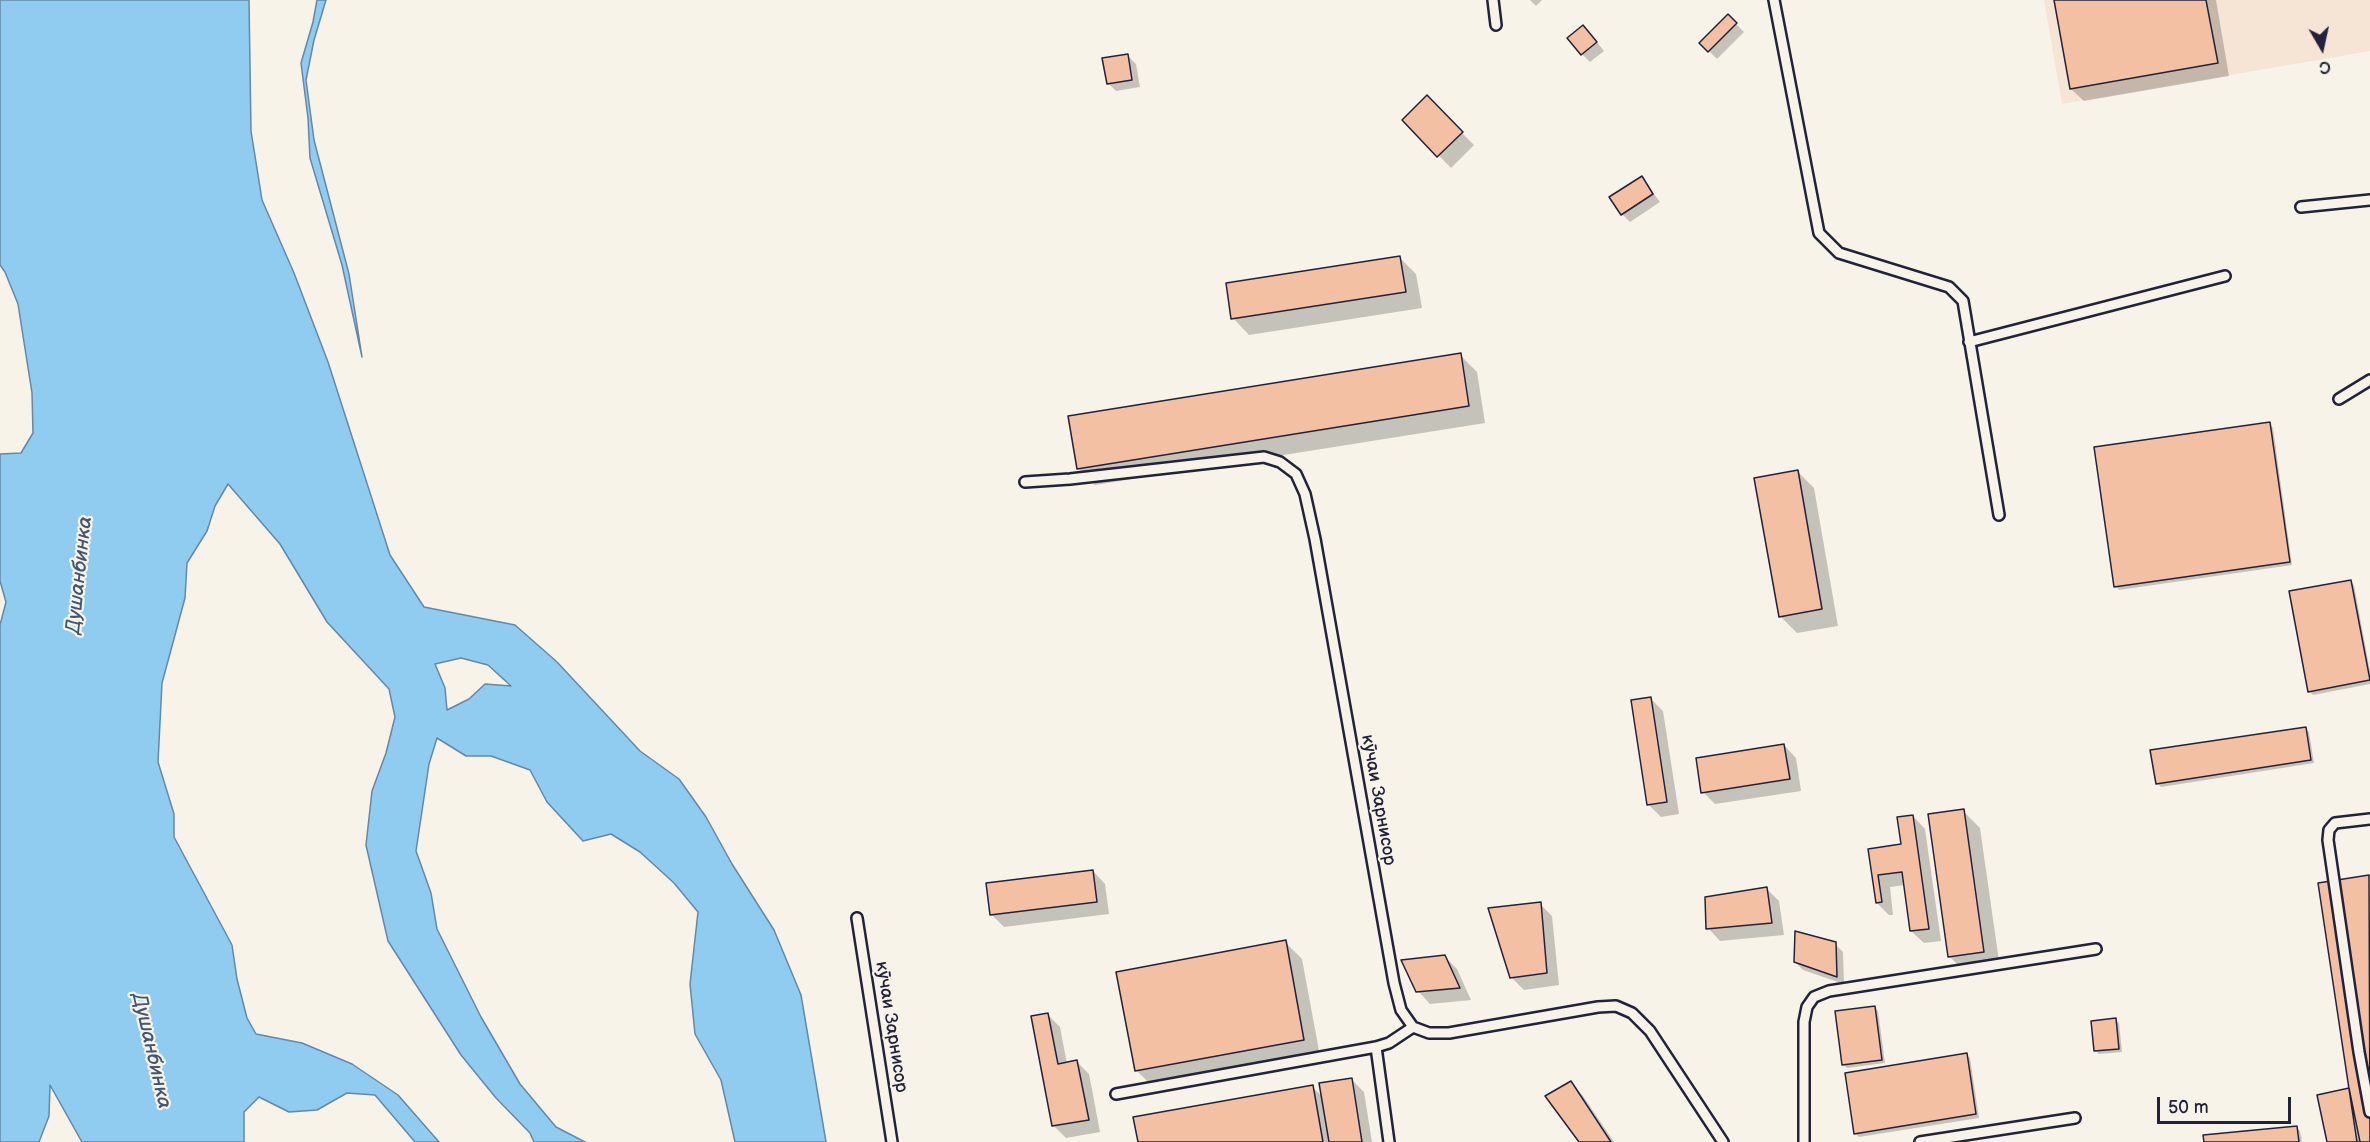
<!DOCTYPE html>
<meta charset="utf-8">
<style>
body{margin:0}
#map{position:relative;width:2370px;height:1142px;overflow:hidden;background:#f7f3e8;font-family:"Balsamiq Sans",sans-serif}
canvas{display:block}
.north{position:absolute;left:2292px;top:18px;width:60px;height:60px;-webkit-text-stroke:4px #f7f3e8;paint-order:stroke;rotate:171deg;font-size:16px;font-weight:700;line-height:24px;text-align:center;color:#22223b}
.north::after{content:'';display:block;margin:auto;width:21px;height:27px;background:#22223b;clip-path:polygon(50% 0,100% 100%,50% 72%,0 100%)}
.scale{position:absolute;left:2157px;top:1097px;width:134px;height:27px;box-sizing:border-box;border:3px solid #22223b;border-top:0;padding-left:8px;font-size:18px;line-height:21px;white-space:nowrap;color:#22223b;-webkit-text-stroke:4px #f7f3e8;paint-order:stroke}
</style>
<div id="map">
<canvas width="2370" height="1142"></canvas>
<div class="north">С</div>
<div class="scale">50 m</div>
</div>
<script>
const ctx = document.querySelector('canvas').getContext('2d');
ctx.lineJoin = 'round';
function fillPath(path, color) { ctx.fillStyle = color; ctx.fill(path, 'evenodd'); }
const shape = rows => new Path2D(rows.map(r => 'M' + r).join(''));
function trace(path, color, width, dash) { ctx.strokeStyle = color; ctx.lineWidth = width; ctx.lineCap = dash ? 'butt' : 'round'; ctx.setLineDash(dash || []); ctx.stroke(path); }
function label(font, color, halo, rows, align = 'center') {
  ctx.font = font + ' "Balsamiq Sans",sans-serif'; ctx.lineWidth = 4.5; ctx.setLineDash([]); ctx.textBaseline = 'middle'; ctx.strokeStyle = halo; ctx.fillStyle = color; for (const [text, x, y, turn = 0] of rows) {
    ctx.save(); ctx.translate(x, y); ctx.rotate((+turn || 0) * Math.PI / 180); ctx.textAlign = isNaN(turn) ? turn : align; if (halo) ctx.strokeText(text, 0, 0); ctx.fillText(text, 0, 0); ctx.restore();
  }
}
fillPath(shape([
 [2044,0,2370,0,2370,51,2062,104]
]), '#f6e4d4');
const water = shape([
 [0,0,249,0,251,131,262,200,294,273,328,362,390,555,424,607,515,625,557,662,640,751,679,779,706,817,732,864,774,930,801,995,826,1142,735,1142,721,1080,695,1034,690,984,698,912,674,883,640,852,611,834,583,841,547,802,530,770,491,756,466,756,437,738,429,764,416,851,431,893,437,929,481,1017,520,1084,556,1127,585,1142,534,1142,530,1133,496,1098,461,1055,388,941,366,845,372,791,386,753,395,717,389,689,327,622,280,544,228,484,215,506,207,531,187,563,185,598,162,683,158,762,174,814,174,837,232,945,237,979,247,1018,256,1034,302,1043,352,1064,398,1095,439,1142,415,1142,375,1095,347,1093,317,1110,289,1112,259,1097,244,1112,244,1142,82,1142,50,1085,49,1116,39,1142,0,1142,0,625,6,602,0,581,0,454,21,453,33,433,32,393,18,304,5,272,0,265,0,0],
 [461,658,488,665,511,686,485,684,469,699,447,710,445,688,435,664,461,658],
 [317,0,326,0,314,40,306,80,314,140,349,274,362,357,342,265,310,158,308,118,301,63,313,22,317,0]
]);
fillPath(water, '#90ccf0');
trace(water, '#6488a8', 1.5);
fillPath(shape([
 [1530,0,1542,0,1536,6],
 [2055,0,2216,0,2229,76,2084,101,2071,89],
 [1728,16,1744,32,1717,59,1701,43],
 [1591,35,1604,51,1590,62,1582,54],
 [1128,56,1136,64,1140,87,1116,91,1108,83],
 [1427,98,1474,145,1451,168,1404,120],
 [1642,178,1660,202,1630,222,1622,214],
 [1399,257,1416,274,1422,308,1249,335,1233,318],
 [1460,355,1477,372,1485,423,1095,485,1078,468],
 [2269,424,2273,428,2292,565,2119,590,2116,586],
 [1798,472,1814,488,1838,626,1797,633,1780,616],
 [2350,581,2354,585,2370,671,2370,684,2313,695,2309,691],
 [1650,698,1663,711,1679,814,1661,817,1648,804],
 [2305,728,2309,732,2314,763,2161,787,2157,783],
 [1784,745,1796,758,1801,791,1715,804,1703,792],
 [1963,811,1980,828,2000,968,1966,973,1949,956],
 [1913,816,1925,829,1941,941,1924,943,1911,931,1905,885,1890,887,1893,915,1889,915,1877,903,1869,850,1902,846],
 [1093,871,1105,884,1109,914,1004,927,991,914],
 [2368,877,2370,1142,2328,1142,2350,1089],
 [1767,889,1779,901,1784,935,1720,941,1708,928],
 [1540,904,1552,916,1559,985,1524,990,1512,978],
 [1285,942,1302,959,1320,1056,1153,1087,1136,1070],
 [1835,944,1843,952,1844,984,1803,970,1795,962],
 [1444,956,1457,969,1471,1000,1430,1004,1418,991],
 [1874,1007,1878,1011,1885,1063,1847,1068,1843,1064],
 [1048,1015,1060,1027,1067,1064,1077,1062,1089,1074,1100,1132,1066,1138,1054,1126,1033,1018],
 [2115,1020,2119,1023,2122,1052,2099,1054,2096,1051],
 [1966,1055,1970,1058,1979,1118,1859,1137,1856,1134],
 [1351,1079,1364,1092,1372,1142,1139,1142,1312,1087,1323,1097],
 [1571,1083,1583,1096,1614,1142,1581,1142],
 [2297,1128,2300,1131,2302,1142,2206,1142]
]), '#0003');
const building = shape([
 [2054,0,2206,0,2218,63,2070,89,2054,0],
 [1728,14,1737,23,1708,52,1699,43,1728,14],
 [1583,25,1597,42,1581,55,1567,38,1583,25],
 [1128,54,1132,80,1107,84,1102,58,1128,54],
 [1427,95,1463,132,1437,157,1402,120,1427,95],
 [1642,176,1653,194,1621,215,1609,197,1642,176],
 [1400,256,1406,292,1231,319,1226,283,1400,256],
 [1461,353,1469,406,1077,469,1068,416,1461,353],
 [2270,422,2290,562,2114,587,2094,447,2270,422],
 [1798,470,1822,609,1779,617,1754,478,1798,470],
 [2351,580,2370,680,2308,692,2289,591,2351,580],
 [1651,697,1667,802,1647,805,1631,700,1651,697],
 [2306,727,2311,760,2156,784,2150,750,2306,727],
 [1784,744,1790,779,1701,793,1696,758,1784,744],
 [1964,809,1984,952,1948,957,1928,814,1964,809],
 [1913,815,1929,929,1910,931,1902,872,1878,875,1882,902,1876,903,1868,849,1901,844,1897,817,1913,815],
 [1093,870,1097,902,990,915,986,883,1093,870],
 [2369,875,2370,1142,2357,1142,2318,883,2369,875],
 [1767,887,1772,923,1706,929,1705,897,1767,887],
 [1541,902,1547,973,1510,978,1488,908,1541,902],
 [1795,931,1836,942,1837,977,1794,962,1795,931],
 [1286,940,1304,1040,1135,1071,1116,972,1286,940],
 [1445,955,1460,988,1416,992,1401,960,1445,955],
 [1875,1006,1882,1060,1842,1065,1835,1011,1875,1006],
 [1048,1013,1058,1064,1077,1060,1089,1120,1052,1126,1031,1016,1048,1013],
 [2116,1018,2119,1049,2094,1051,2091,1021,2116,1018],
 [1967,1053,1976,1114,1854,1134,1845,1073,1967,1053],
 [1352,1078,1362,1142,1329,1142,1319,1083,1352,1078],
 [1571,1081,1611,1142,1579,1142,1545,1096,1571,1081],
 [1313,1085,1323,1142,1138,1142,1133,1117,1313,1085],
 [2349,1088,2360,1142,2327,1142,2317,1095,2349,1088],
 [2297,1126,2299,1142,2204,1142,2203,1135,2297,1126]
]);
fillPath(building, '#f3c0a4');
trace(building, '#22223b', 1.5);
const lane = shape([
 [1493,0,1496,25],
 [1774,0,1819,233,1839,253,1949,287,1963,301,1999,515],
 [2301,207,2370,200],
 [1969,342,2225,276],
 [2339,399,2370,380],
 [1025,482,1070,479,1264,457,1280,462,1296,474,1305,494,1315,539,1394,983,1401,1010,1413,1027,1429,1033,1449,1033,1598,1007,1616,1006,1632,1013,1650,1031,1723,1142],
 [2370,819,2335,823,2329,830,2328,840,2359,1052,2370,1112],
 [857,918,892,1142],
 [1376,1047,1389,1142],
 [1116,1094,1376,1047,1389,1043,1413,1027],
 [1804,1142,1804,1022,1807,1007,1814,997,1829,991,2096,949],
 [1920,1142,2075,1118]
]);
trace(lane, '#22223b', 14);
trace(lane, '#f7f3e8', 9);
label('18px', '#22223b', '#f7f3e8', [
 ["кӯчаи Зарнисор",1378,800,80],
 ["кӯчаи Зарнисор",891,1027,81]
]);
label('italic 20px', '#435571', '#f7f3e8', [
 ["Душанбинка",80,575,-84],
 ["Душанбинка",151,1051,77]
]);
</script>
